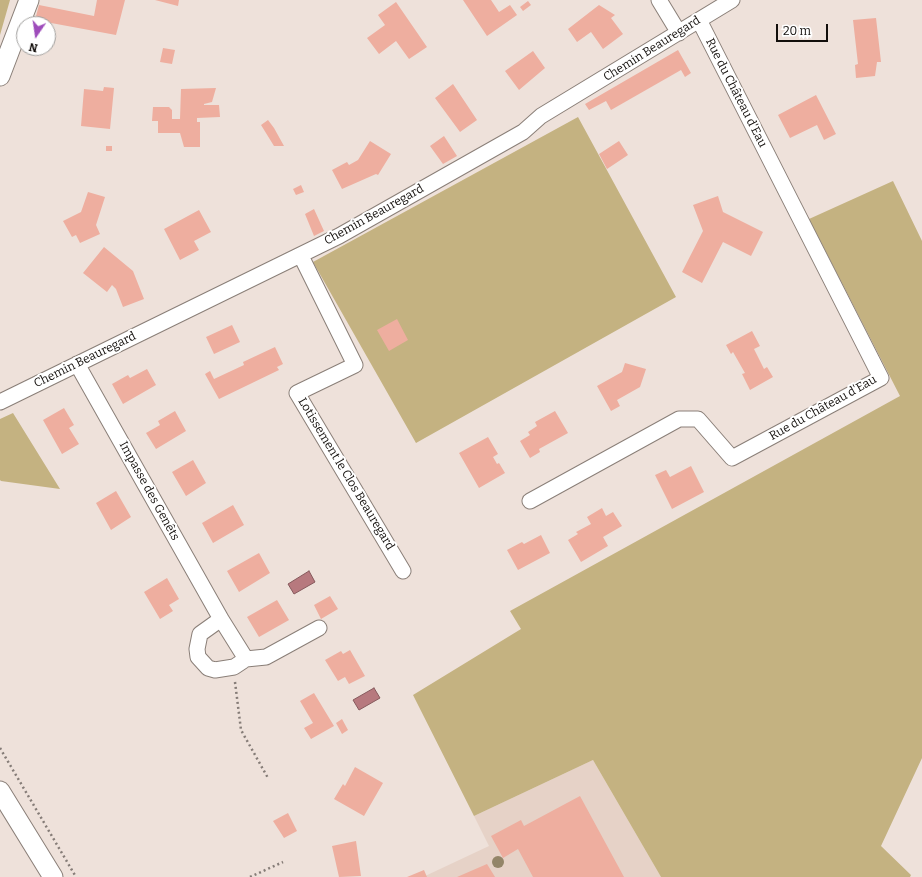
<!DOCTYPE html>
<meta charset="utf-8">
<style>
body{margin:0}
#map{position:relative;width:922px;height:877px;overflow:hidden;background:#eee1da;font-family:Bitter,serif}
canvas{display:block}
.north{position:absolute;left:16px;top:16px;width:40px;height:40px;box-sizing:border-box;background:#fff;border:1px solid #a09f9d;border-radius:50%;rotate:193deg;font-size:11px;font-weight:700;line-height:16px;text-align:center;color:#120e0b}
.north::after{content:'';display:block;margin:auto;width:14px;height:18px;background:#9e4cbb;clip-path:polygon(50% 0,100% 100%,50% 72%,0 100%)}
.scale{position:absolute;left:776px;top:24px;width:52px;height:18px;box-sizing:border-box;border:2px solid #120e0b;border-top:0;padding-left:5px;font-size:12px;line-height:14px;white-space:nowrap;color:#120e0b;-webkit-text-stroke:3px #fff;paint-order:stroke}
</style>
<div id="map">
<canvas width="922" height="877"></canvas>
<div class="north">N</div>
<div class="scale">20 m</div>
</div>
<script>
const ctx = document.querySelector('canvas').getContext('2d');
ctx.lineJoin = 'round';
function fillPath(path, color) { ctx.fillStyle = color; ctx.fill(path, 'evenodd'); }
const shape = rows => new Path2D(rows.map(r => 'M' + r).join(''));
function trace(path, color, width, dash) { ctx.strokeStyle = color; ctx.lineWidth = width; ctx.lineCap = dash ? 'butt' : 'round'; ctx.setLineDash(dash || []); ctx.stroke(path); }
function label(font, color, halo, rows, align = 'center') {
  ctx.font = font + ' Bitter,serif'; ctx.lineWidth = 4; ctx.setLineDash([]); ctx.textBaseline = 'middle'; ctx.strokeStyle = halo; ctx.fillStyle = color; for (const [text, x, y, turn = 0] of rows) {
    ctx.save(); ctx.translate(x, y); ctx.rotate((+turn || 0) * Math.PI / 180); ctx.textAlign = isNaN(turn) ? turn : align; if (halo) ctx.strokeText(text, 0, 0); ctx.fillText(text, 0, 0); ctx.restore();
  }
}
fillPath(shape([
 [593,760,661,877,423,877,489,846,474,816]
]), '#e6d2c7');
fillPath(shape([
 [0,0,10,0,0,35],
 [578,117,676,297,416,443,313,262],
 [893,181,922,241,922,758,881,846,911,875,910,877,661,877,593,760,474,816,413,695,521,629,510,611,900,396,809,219],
 [13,413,60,489,1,481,0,480,0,419]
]), '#c4b281');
const water = shape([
 [309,571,315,582,294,594,288,584,309,571],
 [374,688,380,698,359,710,353,700,374,688]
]);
fillPath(water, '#b7797e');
trace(water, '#86595c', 1);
fillPath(shape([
 [97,0,125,0,116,35,35,20,39,5,94,16],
 [155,0,179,0,178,6],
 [463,0,491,0,499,12,510,5,517,15,487,36],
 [528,1,531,5,523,11,520,7],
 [396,2,427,47,409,59,396,41,379,54,367,38,385,25,378,15],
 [599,5,615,15,611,18,623,34,603,49,591,32,577,42,568,29],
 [876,18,881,62,877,62,875,76,856,78,855,65,858,64,853,20],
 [163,48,175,50,172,64,160,62],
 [678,50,691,73,685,77,681,70,611,110,606,101,589,110,585,104],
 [533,51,545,68,519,90,505,71],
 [453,84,477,120,460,132,435,98],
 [104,87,114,88,110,129,81,126,84,89,103,91],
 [216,88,212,102,204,104,204,105,219,105,220,117,197,118,197,122,200,122,200,147,184,147,180,133,158,133,158,121,152,121,153,107,169,107,172,110,172,119,180,119,181,89],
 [816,95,836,134,824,140,817,125,790,138,778,115],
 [268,120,274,128,284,146,274,146,261,125],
 [444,136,457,156,443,164,430,146],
 [370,141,391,154,378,175,376,174,342,189,332,170,347,162,349,165,358,160],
 [619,141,628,155,607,169,599,154],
 [106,146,112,146,112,151,106,151],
 [301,185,304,192,296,195,293,189],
 [88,192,105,197,96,225,100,234,80,243,76,235,72,237,63,221,81,212],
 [718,196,723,212,763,232,751,256,723,242,702,283,682,272,703,231,693,205],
 [314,209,324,231,314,236,305,214],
 [199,210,211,232,194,241,199,250,180,260,164,229],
 [104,247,133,271,144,299,123,307,116,289,112,285,107,292,83,273],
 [397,319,408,340,389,351,377,330],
 [232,325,240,342,214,354,206,337],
 [752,331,760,346,754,349,764,369,767,367,773,377,750,390,742,374,745,373,733,352,731,354,726,345],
 [275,347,283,364,277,367,279,370,219,399,205,374,210,371,214,379,244,365,243,362],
 [625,363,646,369,640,387,617,400,620,406,611,411,597,386,622,372],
 [147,369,156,385,123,404,112,384,128,375,130,378],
 [64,408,74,425,69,428,79,444,62,454,43,420],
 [175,411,186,431,156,449,146,433,160,425,158,421],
 [555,411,568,433,539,449,540,452,530,458,520,441,530,435,528,432,537,426,535,422],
 [488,437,498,454,493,457,497,464,499,463,505,473,479,488,459,453],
 [193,460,206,483,186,496,172,472],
 [691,466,704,492,672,509,655,475,666,470,670,477],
 [116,491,131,517,111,530,96,503],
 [233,505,244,525,213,543,202,523],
 [602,508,606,516,613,512,622,526,603,537,608,546,581,562,568,540,578,534,576,532,591,524,587,517],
 [541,535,550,553,518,570,507,550,522,542,524,544],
 [259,553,270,573,239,592,227,571],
 [167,578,179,599,169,605,173,611,160,619,144,592],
 [330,596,338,609,321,619,314,605],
 [277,600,289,620,259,637,247,617],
 [350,650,365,676,349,684,345,677,338,681,325,660,341,651,343,654],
 [314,693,334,726,311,739,304,728,313,723,300,701],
 [342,719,348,730,342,734,336,723],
 [355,767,383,783,364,816,334,799,343,784,345,786],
 [580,796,624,877,533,877,518,849,503,858,491,836,521,820,524,826],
 [288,813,297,831,284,838,273,821],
 [356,841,361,876,339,877,332,846],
 [487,864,495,877,457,877],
 [424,870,427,877,407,877]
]), '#eeae9f');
const minor = shape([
 [659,0,679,33],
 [301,256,355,365,297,393,403,571],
 [77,364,221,619,200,634,197,649,198,657,208,668,215,670,234,667,246,659,266,657,319,628],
 [0,402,339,236,523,132,541,116,732,0],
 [530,501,679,419,698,419,732,458,881,378,699,20],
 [221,619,246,659]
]);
const tertiary = shape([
 [0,76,29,0],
 [0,791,53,877]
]);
trace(minor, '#8a7f78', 17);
trace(tertiary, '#8a7f78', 21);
trace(shape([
 [235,682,241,730,268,778],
 [0,748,76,877],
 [250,877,283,862]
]), '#857c77', 2.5, [2, 3]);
trace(minor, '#fff', 15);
trace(tertiary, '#fff', 19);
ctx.fillStyle = '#938568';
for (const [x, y] of [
 [498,862]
]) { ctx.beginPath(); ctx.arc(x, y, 6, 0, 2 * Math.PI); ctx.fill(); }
label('12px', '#120e0b', '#fff', [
 ["Chemin Beauregard",652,49,-32],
 ["Rue du Château d'Eau",736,93,63],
 ["Chemin Beauregard",374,215,-29],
 ["Chemin Beauregard",85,360,-26],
 ["Rue du Château d'Eau",823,408,-29],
 ["Lotissement le Clos Beauregard",346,474,59],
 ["Impasse des Genêts",149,491,61]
]);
</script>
